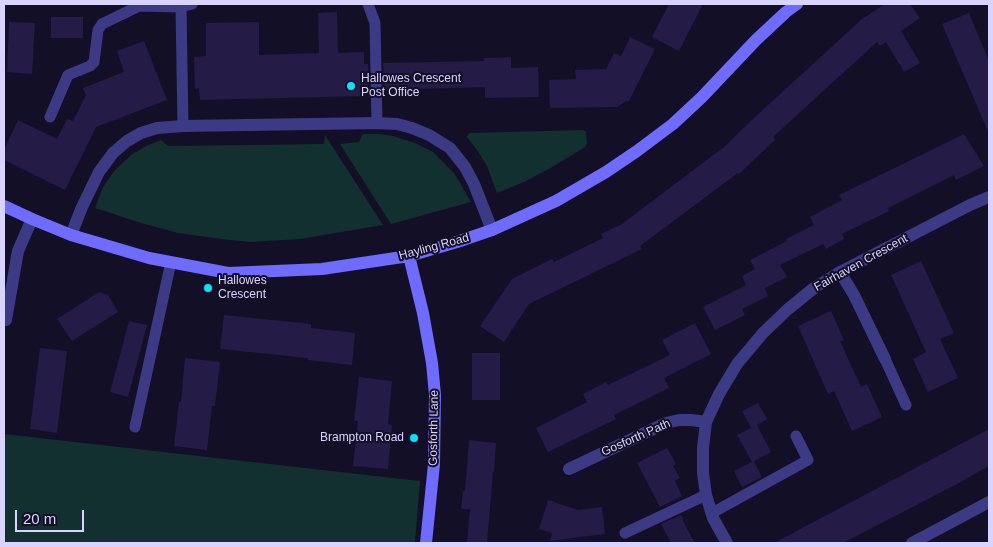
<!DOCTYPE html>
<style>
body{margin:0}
#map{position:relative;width:993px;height:547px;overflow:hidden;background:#130f26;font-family:Helvetica,sans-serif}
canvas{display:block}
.frame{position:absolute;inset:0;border:5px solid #d9d4ff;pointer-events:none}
.scale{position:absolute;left:15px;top:510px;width:69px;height:22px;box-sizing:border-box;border:2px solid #d9d4ff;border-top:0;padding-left:6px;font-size:15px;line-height:18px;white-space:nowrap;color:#d9d4ff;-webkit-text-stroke:4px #130f26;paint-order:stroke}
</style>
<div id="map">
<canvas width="993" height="547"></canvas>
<div class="frame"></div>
<div class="scale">20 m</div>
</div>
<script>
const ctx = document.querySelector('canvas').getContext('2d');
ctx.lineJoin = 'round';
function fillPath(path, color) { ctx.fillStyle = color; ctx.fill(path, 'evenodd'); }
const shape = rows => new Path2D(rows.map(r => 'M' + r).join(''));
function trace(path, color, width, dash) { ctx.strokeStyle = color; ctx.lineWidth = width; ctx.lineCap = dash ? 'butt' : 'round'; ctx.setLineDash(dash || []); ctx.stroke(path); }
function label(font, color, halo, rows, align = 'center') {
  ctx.font = font + ' Helvetica,sans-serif'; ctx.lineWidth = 4; ctx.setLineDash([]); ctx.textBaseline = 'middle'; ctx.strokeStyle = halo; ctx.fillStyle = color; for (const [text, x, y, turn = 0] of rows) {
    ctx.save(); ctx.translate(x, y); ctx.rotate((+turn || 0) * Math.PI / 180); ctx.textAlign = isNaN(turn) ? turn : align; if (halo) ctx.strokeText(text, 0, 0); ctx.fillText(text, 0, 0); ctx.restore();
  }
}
fillPath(shape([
 [583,130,586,132,587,144,585,147,554,166,526,181,497,193,487,166,477,150,467,137,469,133],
 [363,134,380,134,393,136,415,143,433,152,454,173,471,202,391,224,340,144,359,142],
 [325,135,383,225,300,239,251,242,221,239,178,233,141,223,95,208,103,187,115,170,131,155,146,146,161,140,168,146,324,144],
 [4,434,420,481,415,543,4,543]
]), '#12302f');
fillPath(shape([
 [669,4,703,4,679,51,652,37],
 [885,4,910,4,920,18,901,31,920,63,904,72,886,42,880,46,877,42,773,137,775,140,739,174,738,173,640,246,642,249,529,304,504,342,480,326,512,279,552,259,554,262,603,238,601,234,622,224,724,147,754,118,862,19],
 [337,12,338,53,364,52,364,64,368,64,369,91,365,91,365,96,200,100,199,88,195,89,194,57,206,56,206,23,259,22,259,55,319,53,318,13],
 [969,13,989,61,989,134,942,24],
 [51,17,83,17,83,38,51,38],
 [9,22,35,23,32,74,7,72],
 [630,37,655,49,629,101,626,101,617,107,550,108,549,80,576,79,575,70,606,69,614,53,621,56],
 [144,41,167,100,96,127,65,190,4,160,4,150,18,120,57,139,67,119,73,121,86,95,83,88,124,72,117,51],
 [511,57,511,68,538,67,539,97,485,98,485,87,384,90,383,63,484,61,484,58],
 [964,134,984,166,956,180,954,175,888,208,889,211,842,234,844,239,826,249,823,244,780,265,787,277,765,288,768,296,742,309,745,315,715,330,703,307,746,285,742,276,755,269,750,260,787,241,786,239,814,225,810,217,842,200,839,195],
 [921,261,954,333,940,339,958,378,928,392,913,359,926,352,891,275],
 [99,292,108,295,118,312,72,341,57,319],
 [831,311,844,340,840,341,861,387,867,384,882,417,852,431,834,391,828,394,798,326],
 [224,315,311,324,311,328,355,333,352,365,308,360,308,358,220,349],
 [129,321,147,325,128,397,110,392],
 [695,323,711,354,664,378,669,388,614,415,616,419,548,452,536,428,587,402,583,394,606,382,608,385,670,355,662,340],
 [40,348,67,351,57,433,30,429],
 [472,353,500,353,500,400,472,400],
 [185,358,220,362,215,406,212,406,207,450,174,446,179,402,181,402],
 [359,377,392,381,388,424,392,425,388,469,353,466,358,421,354,421],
 [758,403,767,419,757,425,771,452,752,462,737,435,751,428,742,411],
 [989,429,989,466,957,484,843,543,774,543],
 [469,440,496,443,494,472,493,472,487,543,467,543,470,509,461,509,463,491,465,491],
 [667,448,676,464,673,466,680,478,675,481,682,496,660,507,637,463],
 [754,461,762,477,742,487,734,471],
 [548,500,578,510,602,507,605,534,550,541,552,533,539,529],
 [681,515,686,527,695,543,671,543,661,524]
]), '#241b47');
trace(shape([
 [368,4,375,23,377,123],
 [50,117,68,75,90,66,94,62,98,30,102,24,139,6,181,7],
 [183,126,181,7,192,4],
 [885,359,906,405],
 [135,427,171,262],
 [712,513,808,460,796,436],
 [625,533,706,495]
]), '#3d3a85', 11);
trace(shape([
 [71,235,82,207,99,172,113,153,127,141,141,133,157,128,183,126,377,123,397,124,412,128,429,135,450,148,465,167,474,184,492,230],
 [840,272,854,295,885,359],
 [6,320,18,251,32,219],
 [569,469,666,423,679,420,691,420,706,422],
 [727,543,713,518,706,495,703,473,703,448,706,422,719,394,737,364,763,333,787,310,814,288,840,272,970,205,989,197],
 [912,543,989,502]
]), '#3d3a85', 12);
trace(shape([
 [4,206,32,219,71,235,149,258,228,273,322,269,409,256,457,242,492,230,556,201,606,172,637,151,673,124,702,97,756,40,786,12,797,4],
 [409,256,423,313,432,363,435,395,434,464,426,543]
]), '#6f6bff', 12);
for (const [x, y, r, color] of [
 [351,86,5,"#00e5ff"],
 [208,288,5,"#00e5ff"],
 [414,438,5,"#00e5ff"]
]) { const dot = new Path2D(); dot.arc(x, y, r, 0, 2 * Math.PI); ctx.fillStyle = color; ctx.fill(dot); trace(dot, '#130f26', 2); }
label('12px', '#d9d4ff', '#130f26', [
 ["Hallowes Crescent",361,79],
 ["Post Office",361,93],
 ["Hallowes",218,281],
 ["Crescent",218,295],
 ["Brampton Road",404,438,"right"]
], 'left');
label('12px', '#d9d4ff', '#130f26', [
 ["Hayling Road",434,247,-15],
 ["Fairhaven Crescent",861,263,-29],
 ["Gosforth Lane",434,428,-89],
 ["Gosforth Path",636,438,-24]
]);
</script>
